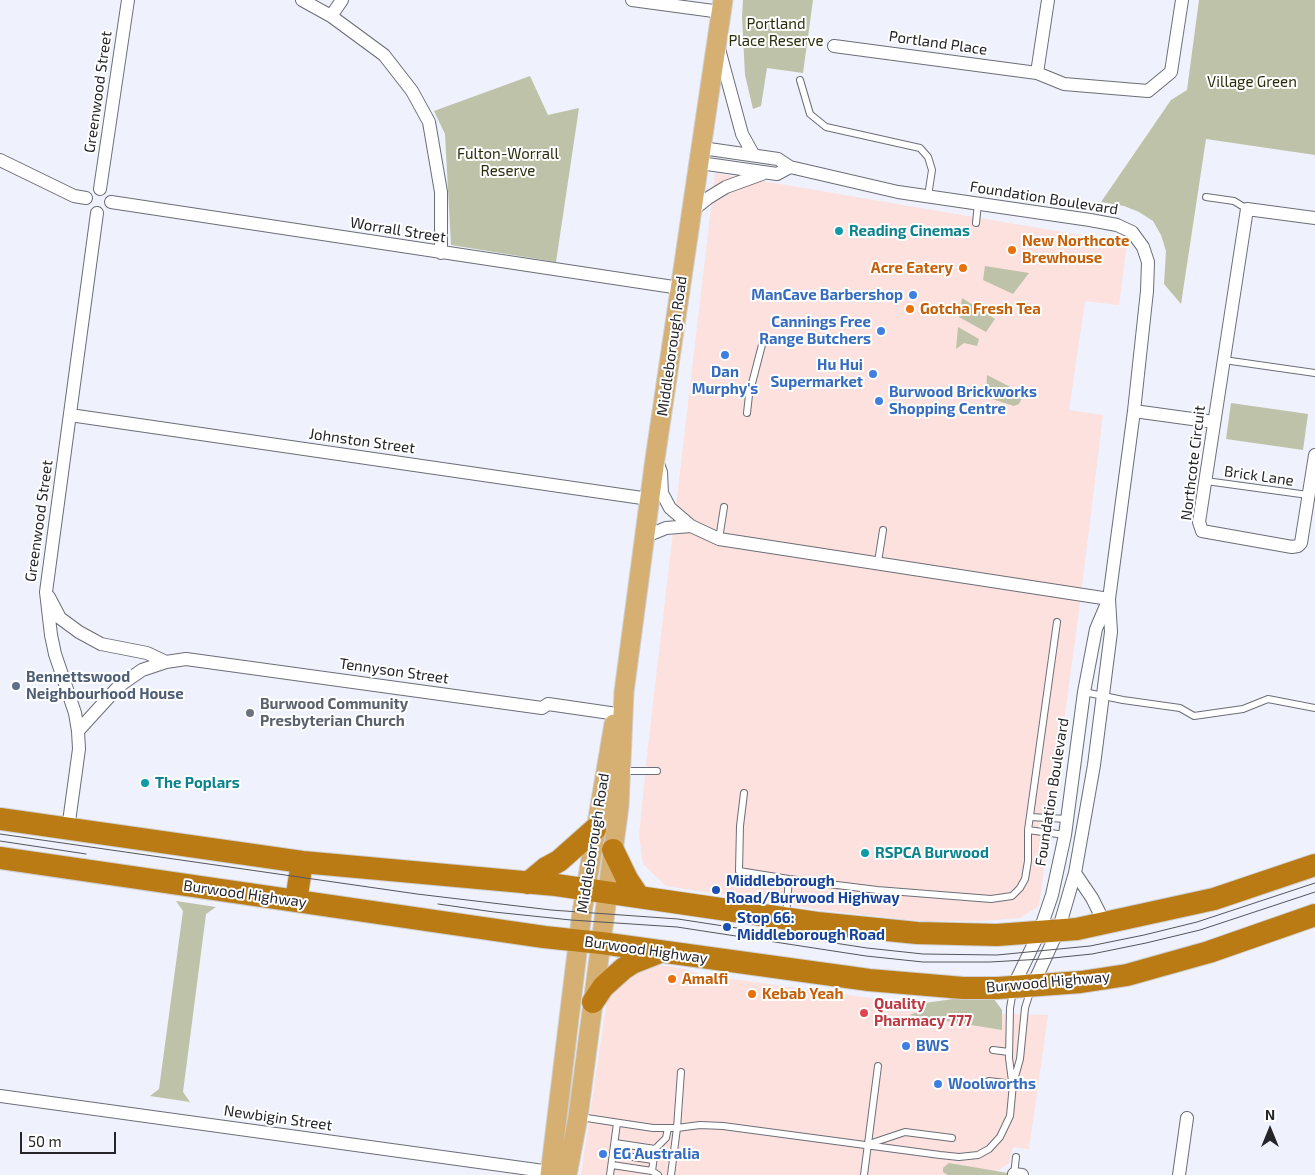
<!DOCTYPE html>
<style>
body{margin:0}
#map{position:relative;width:1315px;height:1175px;overflow:hidden;background:#eff1fc;font-family:"Exo 2",sans-serif}
canvas{display:block}
.north{position:absolute;left:1245px;top:1105px;width:50px;height:50px;-webkit-text-stroke:4px #fff;paint-order:stroke;rotate:0deg;font-size:14px;font-weight:700;line-height:20px;text-align:center;color:#252529}
.north::after{content:'';display:block;margin:auto;width:18px;height:22px;background:#252529;clip-path:polygon(50% 0,100% 100%,50% 72%,0 100%)}
.scale{position:absolute;left:20px;top:1132px;width:96px;height:22px;box-sizing:border-box;border:2px solid #252529;border-top:0;padding-left:6px;font-size:15px;line-height:18px;white-space:nowrap;color:#252529;-webkit-text-stroke:4px #fff;paint-order:stroke}
</style>
<div id="map">
<canvas width="1315" height="1175"></canvas>
<div class="north">N</div>
<div class="scale">50 m</div>
</div>
<script>
const ctx = document.querySelector('canvas').getContext('2d');
ctx.lineJoin = 'round';
function fillPath(path, color) { ctx.fillStyle = color; ctx.fill(path, 'evenodd'); }
const shape = rows => new Path2D(rows.map(r => 'M' + r).join(''));
function trace(path, color, width, dash) { ctx.strokeStyle = color; ctx.lineWidth = width; ctx.lineCap = dash ? 'butt' : 'round'; ctx.setLineDash(dash || []); ctx.stroke(path); }
function label(font, color, halo, rows, align = 'center') {
  ctx.font = font + ' "Exo 2",sans-serif'; ctx.lineWidth = 4; ctx.setLineDash([]); ctx.textBaseline = 'middle'; ctx.strokeStyle = halo; ctx.fillStyle = color; for (const [text, x, y, turn = 0] of rows) {
    ctx.save(); ctx.translate(x, y); ctx.rotate((+turn || 0) * Math.PI / 180); ctx.textAlign = isNaN(turn) ? turn : align; if (halo) ctx.strokeText(text, 0, 0); ctx.fillText(text, 0, 0); ctx.restore();
  }
}
fillPath(shape([
 [715,173,1127,243,1119,305,1085,301,1069,410,1103,415,1078,618,1039,906,1020,918,982,921,922,921,830,911,666,886,643,864,639,835,648,746],
 [651,964,680,968,704,975,893,1001,1002,1014,1048,1015,1029,1149,1013,1147,1009,1163,999,1170,994,1171,956,1165,954,1175,581,1175,608,993,622,978]
]), '#fce1de');
fillPath(shape([
 [743,0,813,0,803,73,767,68,761,106,753,109,745,75,742,17],
 [1199,0,1315,0,1315,155,1206,139,1181,304,1164,284,1166,251,1161,235,1153,221,1139,212,1124,206,1101,202,1171,100,1187,90],
 [530,76,548,115,579,108,556,262,451,245,445,134,434,111],
 [985,266,1029,273,1013,294,983,280],
 [962,298,995,319,986,332,959,317],
 [958,327,979,339,977,346,964,343,956,349],
 [987,375,1024,394,1019,404,1014,406,986,397],
 [1231,403,1308,414,1303,450,1226,439],
 [176,901,216,907,206,914,183,1092,190,1102,150,1096,159,1089,183,911],
 [953,999,994,999,1002,1010,1002,1030,909,1015,924,1010,925,1003],
 [949,1163,1008,1173,1008,1175,948,1175,943,1172,943,1168]
]), '#bec2a8');
const lane = shape([
 [800,80,810,114,826,127,920,148,928,157,932,170,928,196],
 [1206,197,1234,201,1247,209],
 [976,223,978,203],
 [1224,360,1315,373],
 [747,413,749,395,764,337],
 [1206,481,1308,495],
 [719,539,724,507],
 [878,562,883,530],
 [1084,692,1123,700,1180,708,1194,716,1243,709,1268,699,1315,708],
 [623,771,657,771],
 [744,793,740,826,739,871,789,879,877,890,991,899,1012,896,1020,888,1025,879,1028,861,1028,830,1057,622],
 [1030,817,1067,819],
 [1028,830,1065,835],
 [786,915,789,879],
 [993,1050,1009,1052],
 [989,1081,1013,1084],
 [1012,1081,1009,1058,1010,1008,1013,991],
 [580,1117,653,1128,677,1128,700,1125,723,1126,940,1155,959,1157,978,1155,989,1149,1000,1137,1010,1116,1013,1084,1020,1059,1025,1008,1031,989],
 [615,1143,655,1149],
 [869,1144,905,1132,952,1138],
 [613,1154,653,1160],
 [612,1165,652,1171,658,1175],
 [652,1171,655,1149,666,1138,668,1128],
 [610,1175,617,1123],
 [671,1175,677,1128,681,1072],
 [864,1175,878,1066],
 [1014,1175,1016,1157]
]);
const street = shape([
 [302,0,331,16,384,55,412,91,429,122,441,192,441,253],
 [632,0,721,12],
 [1048,0,1037,73,1064,84,1148,91,1171,72,1182,0],
 [331,16,342,0],
 [834,46,1037,73],
 [719,49,742,134,753,154],
 [702,148,778,159,790,167,898,192,1090,220,1117,225,1132,232,1143,247,1148,262,1147,291,1134,411,1109,599,1111,632,1094,765,1075,873,1059,928,1033,985],
 [0,160,74,196,86,198],
 [700,163,777,174,790,167],
 [100,189,128,0],
 [111,202,680,288],
 [693,210,708,198,726,187,762,174],
 [1315,218,1247,209,1199,522,1202,531,1292,547,1298,546,1301,543,1315,455],
 [1134,411,1214,422],
 [70,415,649,499],
 [658,464,661,472,662,493,670,508,691,526,719,539,1109,599],
 [644,537,666,528,691,526],
 [49,597,60,618,79,632,101,644,147,653,166,662],
 [78,731,119,686,142,670,166,662,186,659,542,708,548,704,617,714],
 [68,829,79,749,78,731,75,713,55,654,51,635,46,592,97,213],
 [1075,873,1092,898,1105,924],
 [1013,987,1039,933,1052,895,1065,835,1084,692,1096,629,1108,601],
 [0,1096,551,1172],
 [1014,1174,1022,1175],
 [1179,1175,1187,1118]
]);
const primary = shape([
 [550,1175,582,912,614,724],
 [567,1175,578,1117,619,806,624,692,655,459,723,0]
]);
const highway = shape([
 [0,819,302,862,556,885,817,923,917,933,997,935,1077,929,1214,899,1315,865],
 [613,850,627,879,639,897],
 [0,858,544,937,601,943,869,980,963,988,998,988,1081,982,1127,975,1209,952,1315,915],
 [528,883,546,868,559,861,595,829],
 [296,901,302,862],
 [593,1002,603,987,623,969,632,963,660,952]
]);
trace(lane, '#6c6e77', 8);
trace(street, '#6c6e77', 14);
trace(primary, '#cfcfd0', 21);
trace(highway, '#cfcfd0', 24);
trace(lane, '#fff', 6);
trace(street, '#fff', 12);
trace(primary, '#d6b072', 19);
trace(highway, '#bb7b14', 22);
trace(shape([
 [0,834,417,894,551,910,678,919,867,948,923,954,997,955,1090,946,1144,935,1197,922,1315,883],
 [0,841,86,854],
 [438,904,494,912,571,920,677,927,866,956,923,962,990,962,1043,959,1092,954,1146,943,1200,930,1315,892]
]), '#55565b', 1);
for (const [x, y, r, color] of [
 [839,231,5,"#0f9aa8"],
 [1012,250,5,"#e8710a"],
 [963,268,5,"#e8710a"],
 [913,295,5,"#3f7fe0"],
 [910,309,5,"#e8710a"],
 [881,331,5,"#3f7fe0"],
 [725,355,5,"#3f7fe0"],
 [873,374,5,"#3f7fe0"],
 [879,401,5,"#3f7fe0"],
 [16,686,5,"#5c6f8a"],
 [250,713,5,"#6b7280"],
 [145,783,5,"#0f9aa8"],
 [865,853,5,"#0f9aa8"],
 [716,890,5,"#1a4fb4"],
 [727,927,5,"#1a4fb4"],
 [672,979,5,"#e8710a"],
 [752,994,5,"#e8710a"],
 [864,1013,5,"#e0444e"],
 [906,1046,5,"#3f7fe0"],
 [938,1084,5,"#3f7fe0"],
 [603,1154,5,"#3f7fe0"]
]) { const dot = new Path2D(); dot.arc(x, y, r, 0, 2 * Math.PI); ctx.fillStyle = color; ctx.fill(dot); trace(dot, '#fff', 2); }
label('15px', '#2a2d0b', '#fff', [
 ["Portland",776,24],
 ["Place Reserve",776,41],
 ["Village Green",1252,82],
 ["Fulton-Worrall",508,154],
 ["Reserve",508,171]
]);
label('15px', '#252529', '#fff', [
 ["Portland Place",938,43,8],
 ["Greenwood Street",98,92,-82],
 ["Foundation Boulevard",1044,198,9],
 ["Worrall Street",398,230,9],
 ["Middleborough Road",672,346,-82],
 ["Johnston Street",362,441,8],
 ["Northcote Circuit",1193,463,-83],
 ["Brick Lane",1259,476,8],
 ["Greenwood Street",39,521,-82],
 ["Tennyson Street",394,671,8],
 ["Foundation Boulevard",1052,792,-81],
 ["Middleborough Road",593,843,-81],
 ["Burwood Highway",245,894,8],
 ["Burwood Highway",646,950,8],
 ["Burwood Highway",1048,982,-5],
 ["Newbigin Street",278,1118,8]
]);
label('bold 15px', '#0d838f', '#fff', [
 ["Reading Cinemas",849,231],
 ["The Poplars",155,783],
 ["RSPCA Burwood",875,853]
], 'left');
label('bold 15px', '#c56008', '#fff', [
 ["New Northcote",1022,241],
 ["Brewhouse",1022,258],
 ["Acre Eatery",953,268,"right"],
 ["Gotcha Fresh Tea",920,309],
 ["Amalfi",682,979],
 ["Kebab Yeah",762,994]
], 'left');
label('bold 15px', '#366cbe', '#fff', [
 ["ManCave Barbershop",903,295,"right"],
 ["Cannings Free",871,322,"right"],
 ["Range Butchers",871,339,"right"],
 ["Hu Hui",863,365,"right"],
 ["Supermarket",863,382,"right"],
 ["Dan",725,372,"center"],
 ["Murphy's",725,389,"center"],
 ["Burwood Brickworks",889,392],
 ["Shopping Centre",889,409],
 ["BWS",916,1046],
 ["Woolworths",948,1084],
 ["EG Australia",613,1154]
], 'left');
label('bold 15px', '#4e5e75', '#fff', [
 ["Bennettswood",26,677],
 ["Neighbourhood House",26,694]
], 'left');
label('bold 15px', '#5b616d', '#fff', [
 ["Burwood Community",260,704],
 ["Presbyterian Church",260,721]
], 'left');
label('bold 15px', '#164399', '#fff', [
 ["Middleborough",726,881],
 ["Road/Burwood Highway",726,898],
 ["Stop 66:",737,918],
 ["Middleborough Road",737,935]
], 'left');
label('bold 15px', '#be3a42', '#fff', [
 ["Quality",874,1004],
 ["Pharmacy 777",874,1021]
], 'left');
</script>
